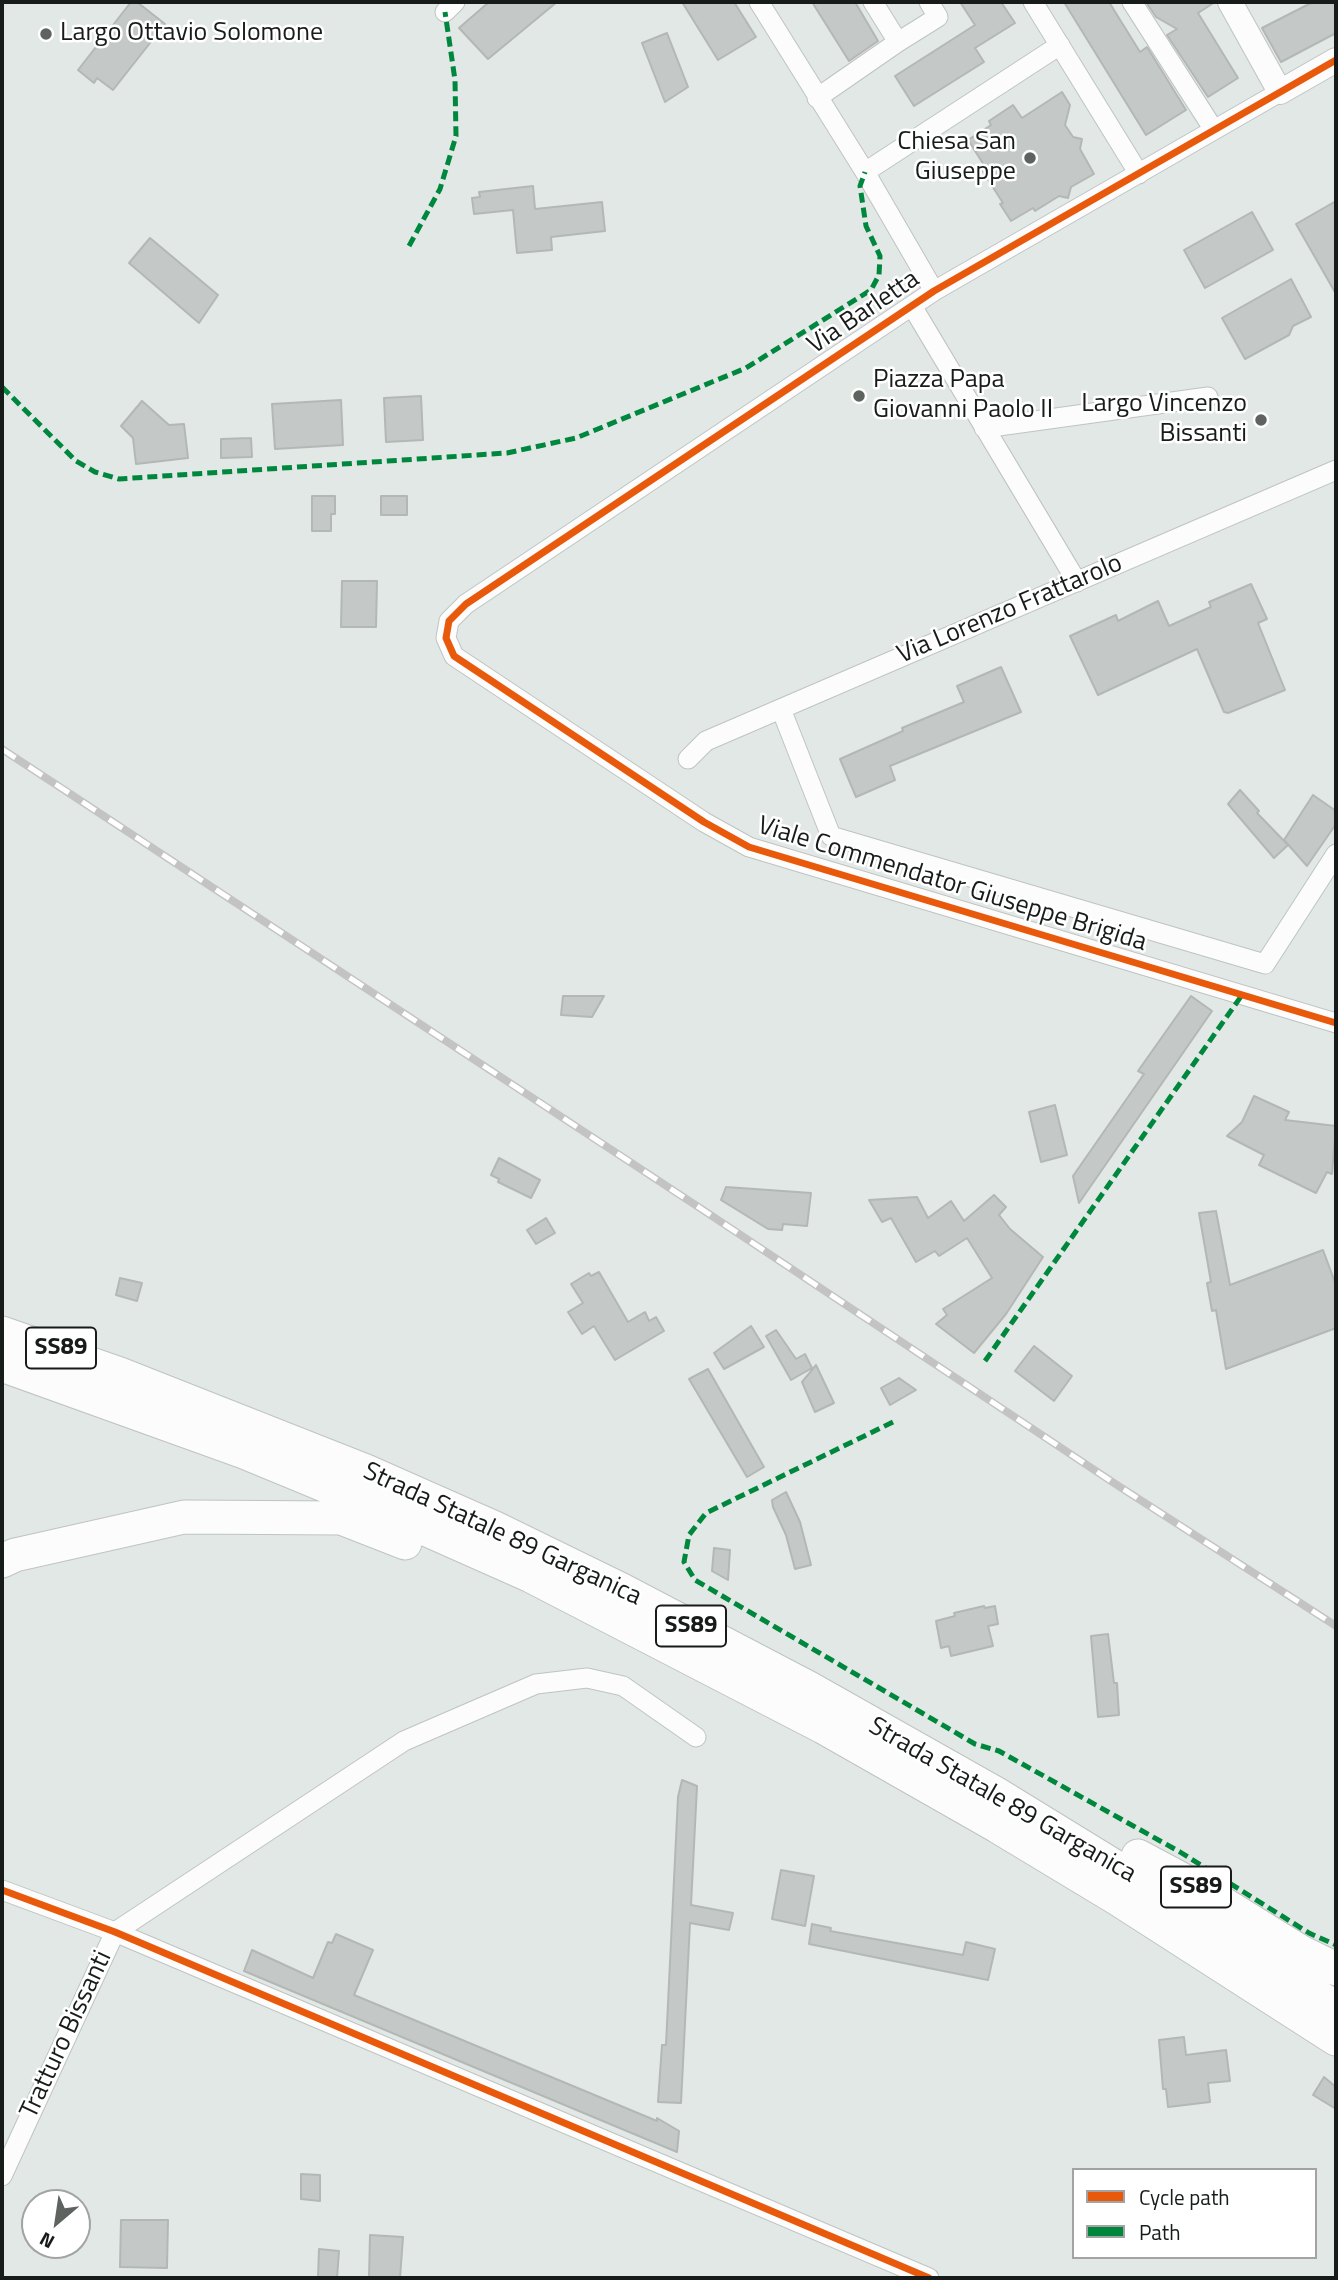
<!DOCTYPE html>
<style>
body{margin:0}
#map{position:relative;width:1338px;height:2280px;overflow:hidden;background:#e2e8e5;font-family:"Titillium Web",sans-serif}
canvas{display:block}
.frame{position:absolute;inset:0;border:4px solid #171b19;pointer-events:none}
.legend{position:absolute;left:1072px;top:2168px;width:245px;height:91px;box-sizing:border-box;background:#fff;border:2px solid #a2a4a3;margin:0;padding:9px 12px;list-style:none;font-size:21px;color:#171b19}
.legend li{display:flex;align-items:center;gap:14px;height:35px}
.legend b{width:35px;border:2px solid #a2a4a3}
.north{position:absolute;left:21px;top:2189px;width:70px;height:70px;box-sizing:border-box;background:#fff;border:2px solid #a2a4a3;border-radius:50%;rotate:209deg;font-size:19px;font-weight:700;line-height:28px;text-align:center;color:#171b19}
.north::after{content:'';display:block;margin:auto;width:24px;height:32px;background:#5e6360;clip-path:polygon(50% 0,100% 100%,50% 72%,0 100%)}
</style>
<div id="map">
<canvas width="1338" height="2280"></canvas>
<div class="frame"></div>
<ul class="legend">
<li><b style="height:9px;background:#e8590c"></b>Cycle path</li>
<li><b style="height:9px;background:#00873e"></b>Path</li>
</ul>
<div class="north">N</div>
</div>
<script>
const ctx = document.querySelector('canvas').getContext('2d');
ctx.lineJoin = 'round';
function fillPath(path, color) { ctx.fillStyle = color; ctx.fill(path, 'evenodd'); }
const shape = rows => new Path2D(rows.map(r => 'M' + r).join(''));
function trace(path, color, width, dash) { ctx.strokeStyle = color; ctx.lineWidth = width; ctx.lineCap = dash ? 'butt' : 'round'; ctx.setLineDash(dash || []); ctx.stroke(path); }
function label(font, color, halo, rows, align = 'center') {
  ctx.font = font + ' "Titillium Web",sans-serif'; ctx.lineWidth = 5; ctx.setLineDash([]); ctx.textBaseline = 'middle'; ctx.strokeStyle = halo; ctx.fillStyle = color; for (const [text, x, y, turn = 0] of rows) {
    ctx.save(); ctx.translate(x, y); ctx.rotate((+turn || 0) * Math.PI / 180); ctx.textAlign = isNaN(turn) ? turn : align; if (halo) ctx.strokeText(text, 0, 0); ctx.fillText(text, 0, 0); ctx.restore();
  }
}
const building = shape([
 [131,2,137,2,165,24,113,90,97,78,94,83,78,70,131,2],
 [489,2,557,2,488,59,459,28,489,2],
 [682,2,734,2,756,37,718,60,682,2],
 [812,2,855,2,878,41,849,61,812,2],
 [960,2,1001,2,1015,23,975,48,984,62,914,106,895,76,975,25,960,2],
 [1064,2,1109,2,1140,52,1147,47,1186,110,1146,135,1064,2],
 [1146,2,1215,2,1198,13,1238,78,1208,97,1167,35,1177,29,1156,17,1146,2],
 [1313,2,1336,2,1336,33,1281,62,1262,28,1313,2],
 [667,33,688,87,665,102,642,43,667,33],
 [1062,92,1070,105,1065,125,1073,137,1082,139,1080,149,1094,174,1071,187,1068,198,1059,196,1035,211,1033,208,1011,221,1000,204,1003,203,980,167,984,165,968,140,991,125,989,121,1013,105,1022,118,1062,92],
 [533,186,535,209,602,202,605,231,551,237,552,250,517,253,513,210,474,214,472,198,480,197,479,192,533,186],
 [1336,201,1336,294,1296,224,1336,201],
 [1252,212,1273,250,1205,288,1184,250,1252,212],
 [150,238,218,295,199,323,129,263,150,238],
 [1291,279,1311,317,1293,326,1289,335,1245,359,1222,318,1291,279],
 [421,396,423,440,386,442,384,398,421,396],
 [341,400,343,445,275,449,272,404,341,400],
 [142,401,169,425,184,424,188,458,136,464,133,438,121,426,142,401],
 [251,438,252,457,221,458,221,439,251,438],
 [312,496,335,496,335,514,331,514,331,531,312,531,312,496],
 [381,496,407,496,407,515,381,515,381,496],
 [342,581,377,581,376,627,341,627,342,581],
 [1251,584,1267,619,1258,623,1285,690,1228,713,1224,712,1197,649,1098,695,1070,636,1116,615,1118,621,1158,601,1169,626,1211,607,1209,602,1251,584],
 [1001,667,1021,712,890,766,895,780,856,797,840,759,903,731,902,728,964,702,957,686,1001,667],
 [1240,790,1259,811,1257,813,1288,845,1274,858,1228,804,1240,790],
 [1313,795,1336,811,1336,824,1307,866,1284,840,1313,795],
 [563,996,604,996,592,1017,561,1015,563,996],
 [1191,996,1212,1011,1079,1203,1073,1176,1144,1074,1138,1071,1191,996],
 [1254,1096,1289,1112,1285,1120,1336,1126,1332,1174,1327,1172,1316,1193,1259,1165,1264,1155,1227,1136,1242,1122,1254,1096],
 [1055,1105,1067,1155,1041,1162,1029,1112,1055,1105],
 [499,1158,540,1180,531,1198,498,1182,499,1179,491,1175,499,1158],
 [726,1187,811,1193,807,1226,783,1224,782,1230,768,1229,721,1200,726,1187],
 [994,1195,1006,1207,999,1215,1010,1229,1043,1257,1006,1314,974,1353,936,1324,947,1315,943,1309,992,1278,967,1238,939,1256,935,1251,916,1262,891,1218,882,1222,869,1200,917,1197,928,1218,951,1201,964,1221,994,1195],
 [1216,1211,1230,1285,1323,1250,1336,1285,1336,1328,1226,1369,1216,1310,1212,1311,1207,1283,1211,1282,1199,1213,1216,1211],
 [546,1218,555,1233,536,1244,527,1230,546,1218],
 [599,1272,628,1322,645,1312,649,1321,656,1317,664,1331,615,1360,594,1326,582,1334,568,1312,583,1303,571,1284,589,1273,591,1276,599,1272],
 [120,1278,142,1283,137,1301,116,1295,120,1278],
 [751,1326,764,1347,724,1369,714,1353,751,1326],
 [776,1330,796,1359,805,1354,812,1368,791,1380,766,1336,776,1330],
 [1034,1346,1072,1376,1054,1401,1015,1371,1034,1346],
 [816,1365,834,1403,815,1412,802,1382,816,1365],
 [708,1369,764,1467,747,1477,689,1379,708,1369],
 [899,1378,916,1390,890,1405,881,1388,899,1378],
 [786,1492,800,1522,811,1565,795,1569,786,1535,773,1507,772,1500,786,1492],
 [714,1548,730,1550,728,1580,712,1571,714,1548],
 [984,1606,985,1608,995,1606,998,1624,988,1626,993,1646,951,1656,949,1646,941,1648,936,1621,955,1616,954,1613,984,1606],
 [1108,1634,1114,1683,1117,1683,1119,1715,1098,1717,1091,1636,1108,1634],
 [682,1780,697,1786,691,1905,733,1913,729,1930,690,1923,681,2103,658,2102,662,2045,666,2045,678,1797,682,1780],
 [781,1870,814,1876,805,1926,772,1919,781,1870],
 [812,1924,831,1928,830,1931,963,1955,966,1942,995,1949,988,1980,809,1944,812,1924],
 [336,1934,373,1950,354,1995,657,2121,657,2118,679,2131,677,2152,244,1971,252,1950,313,1978,328,1942,332,1943,336,1934],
 [1184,2037,1186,2055,1226,2050,1230,2081,1208,2083,1210,2102,1168,2107,1166,2089,1163,2089,1159,2040,1184,2037],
 [1324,2077,1336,2087,1336,2109,1313,2095,1324,2077],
 [301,2174,320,2175,320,2201,301,2199,301,2174],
 [121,2220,168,2220,167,2268,120,2267,121,2220],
 [370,2235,403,2237,400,2278,369,2278,370,2235],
 [319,2249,339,2251,337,2278,318,2278,319,2249]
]);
fillPath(building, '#c4c9c7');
trace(building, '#b3b8b5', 2);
const minor = shape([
 [759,2,865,172,934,291],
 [873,2,898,42,938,17,929,2],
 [1033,2,1139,174],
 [1132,2,1214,130],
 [445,12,455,2],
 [1280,92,934,291,466,604,449,621,446,638,454,656,704,822,749,847,1336,1023],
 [817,98,898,42],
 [865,172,1060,45],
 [912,306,1077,582],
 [984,428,1208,397],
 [781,709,831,836,1265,964,1336,854],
 [688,759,706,741,1336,470],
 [2,1890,115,1932,929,2278],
 [2,2176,115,1932,404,1741,536,1684,587,1678,623,1686,696,1737]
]);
const tertiary = shape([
 [1230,2,1280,92,1336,60]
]);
const trunk = shape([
 [2,1333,120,1374,366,1471,495,1528,622,1590,809,1688,995,1793,1166,1898,1336,2008],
 [2,1365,244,1452,353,1497,531,1576,823,1727,997,1826,1118,1899,1336,2039],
 [2,1561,15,1555,184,1517,341,1518,405,1543],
 [1138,1856,1196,1887,1301,1952,1336,1969]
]);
trace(minor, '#bfc4c1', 21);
trace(tertiary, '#bfc4c1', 26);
trace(trunk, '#bfc4c1', 35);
trace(minor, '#fbfcfb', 19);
trace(tertiary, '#fbfcfb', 24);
trace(trunk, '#fbfcfb', 33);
const rail = shape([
 [2,749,703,1210,1117,1485,1336,1626]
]);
trace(rail, '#c2c3c2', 8);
trace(rail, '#fff', 5, [16]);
trace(shape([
 [409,246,440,189,456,136,455,80,445,12],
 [2,387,76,461,95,472,119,479,507,453,576,438,746,368,871,290,879,275,880,256,866,226,860,186,865,172],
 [985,1361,1242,995],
 [893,1422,706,1513,689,1535,684,1562,695,1580,975,1744,999,1751,1180,1852,1309,1933,1336,1945]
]), '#00873e', 5, [10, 5]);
trace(shape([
 [1336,60,934,291,466,604,449,621,446,638,454,656,704,822,749,847,1336,1023],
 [2,1890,115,1932,929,2278]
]), '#e8590c', 7);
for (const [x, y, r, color] of [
 [46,34,7,"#5e6360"],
 [1030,158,7,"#5e6360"],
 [859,396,7,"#5e6360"],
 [1261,420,7,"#5e6360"]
]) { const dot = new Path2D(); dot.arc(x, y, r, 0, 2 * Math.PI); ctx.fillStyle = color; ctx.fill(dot); trace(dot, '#fff', 2.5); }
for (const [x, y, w] of [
 [61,1348,70],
 [691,1626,70],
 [1196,1887,70]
]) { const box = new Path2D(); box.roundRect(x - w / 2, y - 20.5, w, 41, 5); ctx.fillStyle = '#fff'; ctx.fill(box); trace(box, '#171b19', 2); }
label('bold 24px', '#171b19', null, [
 ["SS89",61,1348],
 ["SS89",691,1626],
 ["SS89",1196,1887]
]);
label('26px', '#171b19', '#fff', [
 ["Largo Ottavio Solomone",60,34],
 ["Chiesa San",1016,143,"right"],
 ["Giuseppe",1016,173,"right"],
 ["Piazza Papa",873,381],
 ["Giovanni Paolo II",873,411],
 ["Largo Vincenzo",1247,405,"right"],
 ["Bissanti",1247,435,"right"]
], 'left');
label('26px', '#171b19', '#fff', [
 ["Via Barletta",864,313,-34],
 ["Via Lorenzo Frattarolo",1010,610,-23],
 ["Viale Commendator Giuseppe Brigida",952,885,17],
 ["Strada Statale 89 Garganica",502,1535,25],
 ["Strada Statale 89 Garganica",1002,1801,30],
 ["Tratturo Bissanti",67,2035,-65]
]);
</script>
